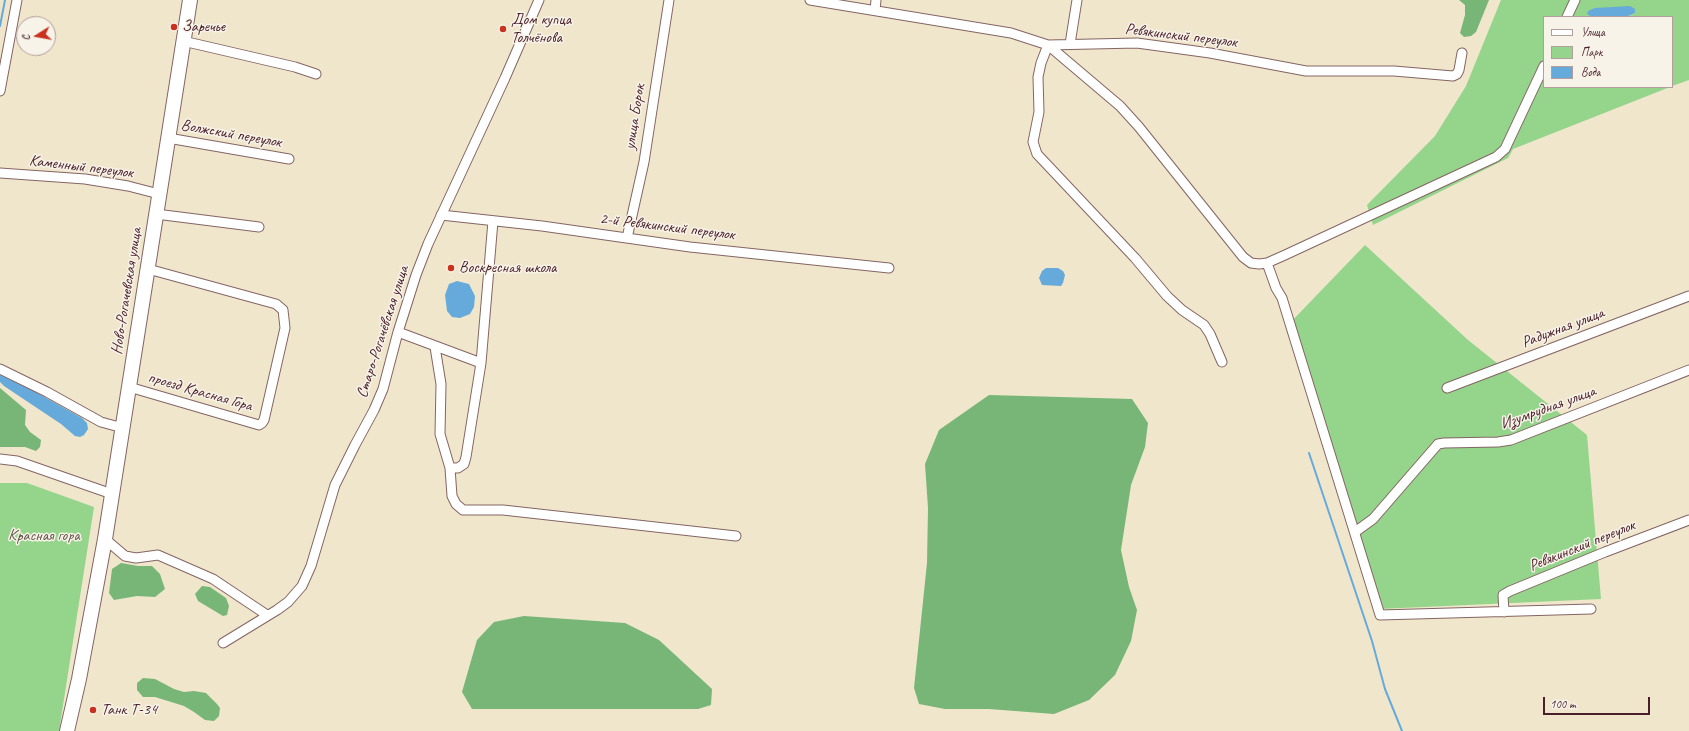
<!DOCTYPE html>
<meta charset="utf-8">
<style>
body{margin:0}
#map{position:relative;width:1689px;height:731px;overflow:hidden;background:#f0e6cc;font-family:Caveat,sans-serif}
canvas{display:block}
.legend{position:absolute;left:1543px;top:16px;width:130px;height:72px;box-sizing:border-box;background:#f7f3e8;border:1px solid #b29e9c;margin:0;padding:5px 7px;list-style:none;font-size:12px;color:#4a1f2b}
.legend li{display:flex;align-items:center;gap:8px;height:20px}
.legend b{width:20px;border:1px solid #b29e9c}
.north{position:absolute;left:16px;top:16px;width:40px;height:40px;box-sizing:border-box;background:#f7f3e8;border:1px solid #b29e9c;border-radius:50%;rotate:259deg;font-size:11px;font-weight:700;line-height:16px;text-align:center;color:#4a1f2b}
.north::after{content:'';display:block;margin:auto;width:14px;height:18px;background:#c8321e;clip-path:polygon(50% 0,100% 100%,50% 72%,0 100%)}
.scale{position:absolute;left:1543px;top:697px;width:107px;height:18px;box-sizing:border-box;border:2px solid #4a1f2b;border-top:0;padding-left:5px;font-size:12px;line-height:14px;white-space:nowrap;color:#4a1f2b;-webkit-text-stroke:3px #f7f3e8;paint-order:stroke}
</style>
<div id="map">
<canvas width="1689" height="731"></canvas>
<ul class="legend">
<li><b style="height:5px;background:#fff"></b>Улица</li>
<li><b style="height:11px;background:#94d48b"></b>Парк</li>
<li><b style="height:11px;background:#66aadb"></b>Вода</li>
</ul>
<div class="north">С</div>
<div class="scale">100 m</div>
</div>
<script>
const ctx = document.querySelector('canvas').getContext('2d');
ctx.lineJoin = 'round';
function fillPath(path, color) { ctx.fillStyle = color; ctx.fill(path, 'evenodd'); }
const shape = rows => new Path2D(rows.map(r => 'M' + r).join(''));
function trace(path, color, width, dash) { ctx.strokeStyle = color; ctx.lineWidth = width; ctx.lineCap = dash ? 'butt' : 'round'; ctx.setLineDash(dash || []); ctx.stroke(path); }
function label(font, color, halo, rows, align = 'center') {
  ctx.font = font + ' Caveat,sans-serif'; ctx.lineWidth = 3; ctx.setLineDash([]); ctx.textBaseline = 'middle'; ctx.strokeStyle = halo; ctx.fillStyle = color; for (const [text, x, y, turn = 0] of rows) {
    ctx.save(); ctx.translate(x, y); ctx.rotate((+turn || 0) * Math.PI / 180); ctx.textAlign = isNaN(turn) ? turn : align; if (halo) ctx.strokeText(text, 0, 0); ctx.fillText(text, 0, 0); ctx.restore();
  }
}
fillPath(shape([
 [1501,0,1689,0,1689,80,1672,86,1672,17,1626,17,1635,13,1589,11,1588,14,1592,17,1544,17,1544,87,1670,87,1513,149,1508,158,1373,225,1367,205,1435,136,1466,86],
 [1365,245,1468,340,1587,435,1601,599,1379,609,1288,325],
 [0,483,27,483,94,507,59,731,0,731]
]), '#94d48b');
fillPath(shape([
 [1459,0,1489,0,1476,32,1471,36,1464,37,1460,33,1465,15,1465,5],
 [0,388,26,410,25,425,30,432,41,440,40,447,36,451,25,447,0,447],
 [989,395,1132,399,1148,423,1145,447,1131,485,1121,550,1129,587,1137,610,1131,641,1115,675,1089,700,1054,714,989,709,945,709,919,704,914,688,927,563,928,508,925,464,939,430],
 [121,563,138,566,152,566,160,574,165,589,155,597,137,596,114,600,109,593,112,569],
 [202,586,210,587,226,598,229,606,227,615,223,616,198,601,195,594],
 [524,616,625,623,659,640,712,689,711,705,698,709,472,709,462,692,477,640,494,622],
 [143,678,155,679,174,689,184,692,194,691,206,693,217,704,220,708,219,716,214,721,205,720,194,712,184,706,155,697,143,697,137,690,137,683]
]), '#77b677');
fillPath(shape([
 [1630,6,1635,9,1635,13,1626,17,1592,17,1587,14,1588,11,1595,8],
 [1046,268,1058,268,1063,271,1065,275,1063,283,1061,286,1042,285,1039,278,1042,271],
 [457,281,469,284,475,296,474,307,470,314,460,318,452,317,447,311,445,295,449,284],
 [0,375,5,375,82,418,87,423,88,429,84,435,80,437,75,436,61,424,4,386,0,382]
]), '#66aadb');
trace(shape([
 [0,26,5,0],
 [1309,453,1372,641,1385,689,1402,731]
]), '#66aadb', 2);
const street = shape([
 [810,0,1011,33,1048,45,1137,43,1210,53,1306,71,1394,71,1453,76,1457,74,1459,70,1462,53],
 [875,10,876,0],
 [1567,17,1575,0],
 [183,41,295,67,316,74],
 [1070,44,1077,0],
 [0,91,17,0],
 [168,138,289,159],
 [0,173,85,179,128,186,159,194],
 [156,214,259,227],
 [441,215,542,226,690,247,889,268],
 [627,238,644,162,669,0],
 [1267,263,1276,288,1282,298,1380,615,1591,609],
 [398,332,481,363],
 [435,347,441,384,440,434,450,468,452,496,456,504,463,510,503,510,736,536],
 [1222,362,1210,334,1204,325,1182,310,1167,296,1135,258,1037,154,1033,142,1039,112,1038,77,1041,63,1048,45,1120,106,1139,127,1243,257,1251,263,1259,264,1267,263,1285,255,1496,157,1505,149,1544,66],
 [0,369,47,392,101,422,123,428],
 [129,387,259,425,262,423,264,420,285,328,283,310,276,304,148,269],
 [1447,388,1689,296],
 [0,459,17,461,112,494],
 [450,468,458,468,464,464,466,457,481,363,493,221],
 [1355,532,1373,519,1438,444,1444,443,1498,442,1511,440,1689,370],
 [105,539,125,556,136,558,158,555,213,579,267,615],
 [1504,612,1503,595,1510,591,1605,552,1689,520],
 [223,643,277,610,288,602,302,586,311,566,335,485,355,445,374,410,383,389,398,332,416,275,428,244,505,78,539,0]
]);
const primary = shape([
 [67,731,79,679,105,539,190,0]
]);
trace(street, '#846563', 11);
trace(primary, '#846563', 16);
trace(street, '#fff', 9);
trace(primary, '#fff', 14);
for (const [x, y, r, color] of [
 [174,27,4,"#c8321e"],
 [503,29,4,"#c8321e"],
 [451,268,4,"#c8321e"],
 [93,710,4,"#c8321e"]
]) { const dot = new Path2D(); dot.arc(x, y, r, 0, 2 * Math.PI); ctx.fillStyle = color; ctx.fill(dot); trace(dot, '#f7f3e8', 1.5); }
label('16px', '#4a1f2b', '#f7f3e8', [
 ["Дом купца",511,20],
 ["Толчёнова",511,38],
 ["Заречье",182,27],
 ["Воскресная школа",459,268],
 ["Танк Т-34",101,710]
], 'left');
label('16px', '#4a1f2b', '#f7f3e8', [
 ["Ревякинский переулок",1181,36,7],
 ["улица Борок",635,117,-81],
 ["Волжский переулок",231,134,10],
 ["Каменный переулок",81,167,7],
 ["2-й Ревякинский переулок",667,227,7],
 ["Ново-Рогачевская улица",127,291,-81],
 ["Радужная улица",1563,328,-21],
 ["Старо-Рогачёвская улица",383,332,-72],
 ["проезд Красная Гора",200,392,16],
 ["Изумрудная улица",1548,408,-20],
 ["Ревякинский переулок",1582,546,-22]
]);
label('16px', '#605548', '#f7f3e8', [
 ["Красная гора",44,536]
]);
</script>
